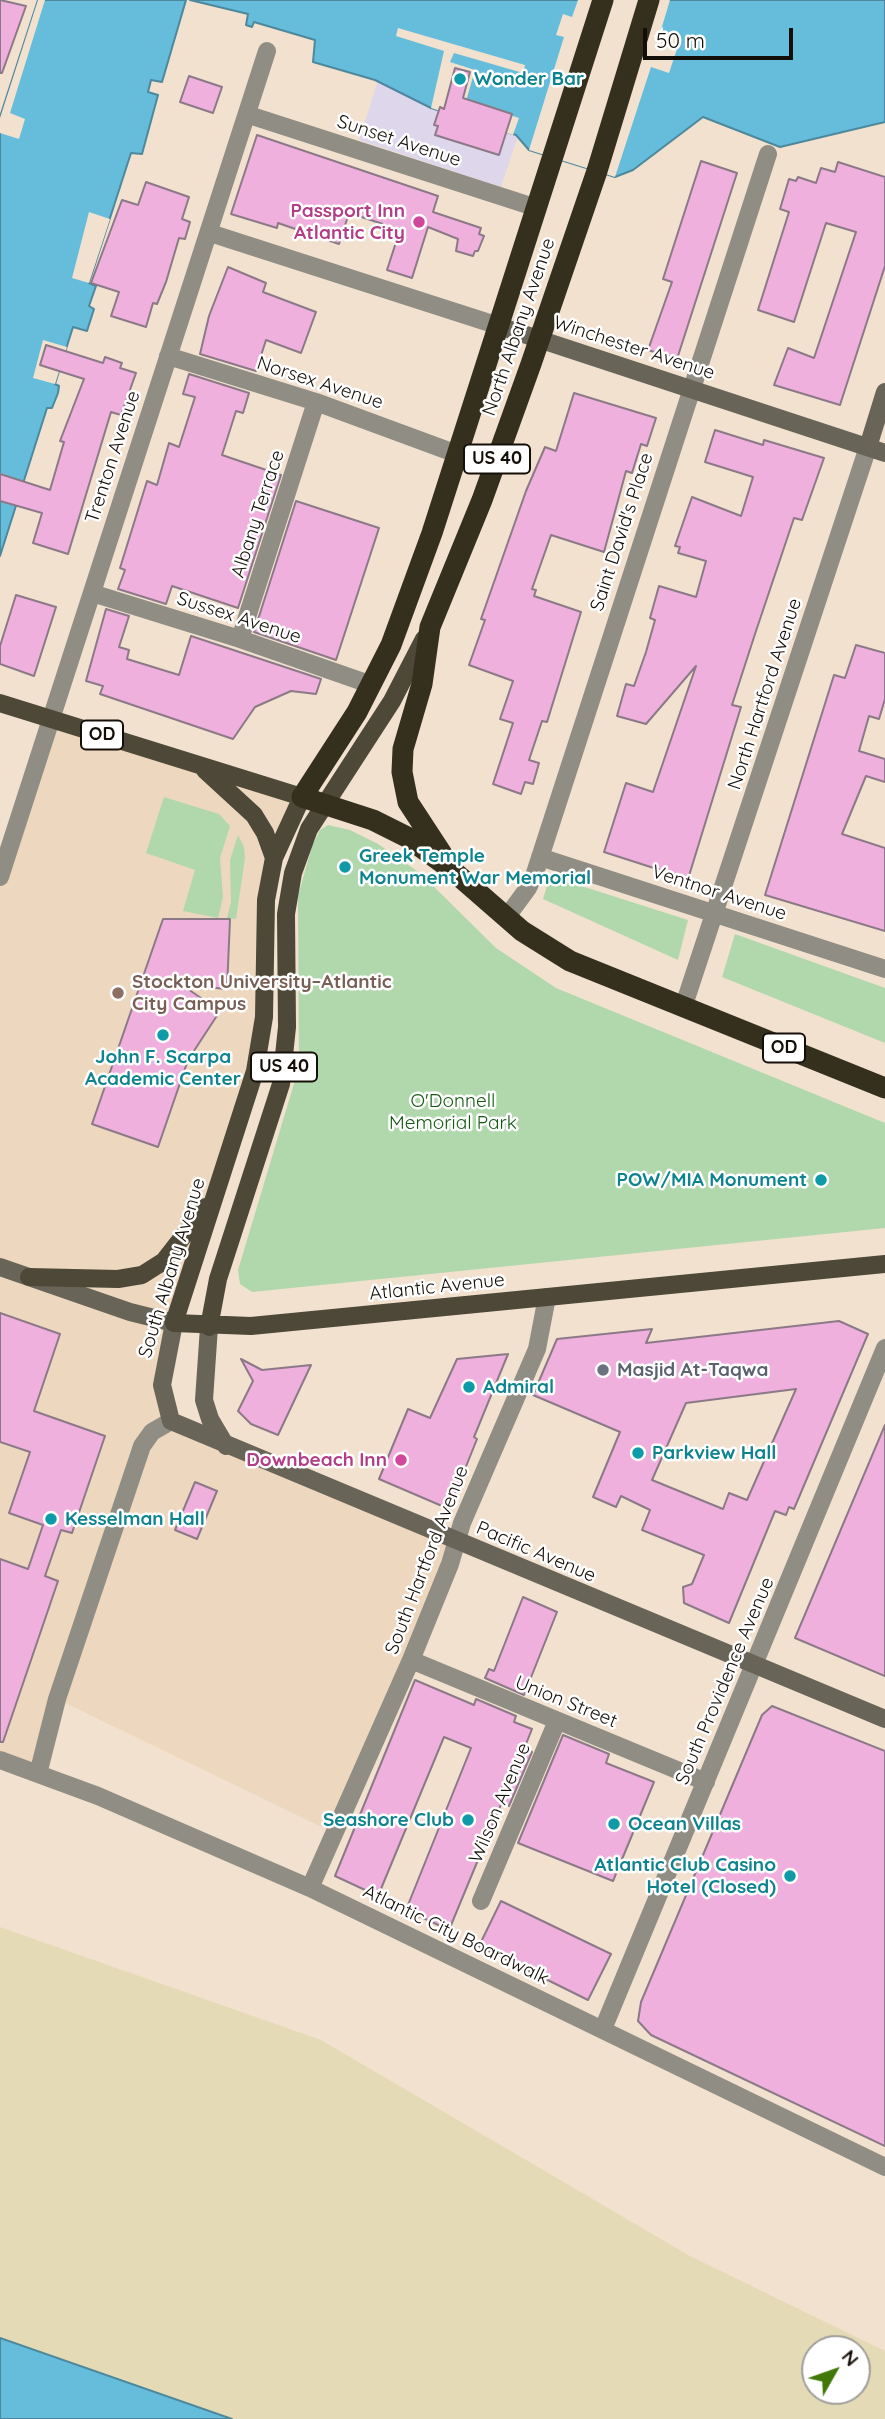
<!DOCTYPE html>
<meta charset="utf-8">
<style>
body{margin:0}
#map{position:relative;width:885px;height:2419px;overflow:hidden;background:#f2e1cf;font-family:Quicksand,sans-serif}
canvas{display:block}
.north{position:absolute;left:801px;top:2335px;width:70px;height:70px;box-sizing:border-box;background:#fff;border:2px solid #a19f9c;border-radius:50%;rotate:50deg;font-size:19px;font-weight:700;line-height:28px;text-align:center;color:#140e08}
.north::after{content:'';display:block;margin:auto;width:24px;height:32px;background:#417807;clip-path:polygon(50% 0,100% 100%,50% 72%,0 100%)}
.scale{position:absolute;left:643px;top:28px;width:150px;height:32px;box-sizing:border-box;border:4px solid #140e08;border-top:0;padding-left:9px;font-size:21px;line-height:24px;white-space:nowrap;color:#140e08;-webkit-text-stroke:5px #fff;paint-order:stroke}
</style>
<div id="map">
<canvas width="885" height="2419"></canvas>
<div class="north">N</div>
<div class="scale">50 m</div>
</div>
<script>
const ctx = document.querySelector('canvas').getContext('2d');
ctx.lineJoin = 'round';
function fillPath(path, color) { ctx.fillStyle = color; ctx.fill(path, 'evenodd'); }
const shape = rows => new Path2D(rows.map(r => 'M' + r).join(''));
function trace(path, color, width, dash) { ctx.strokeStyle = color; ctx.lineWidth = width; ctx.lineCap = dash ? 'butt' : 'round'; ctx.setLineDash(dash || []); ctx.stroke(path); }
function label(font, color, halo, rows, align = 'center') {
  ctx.font = font + ' Quicksand,sans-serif'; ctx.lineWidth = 5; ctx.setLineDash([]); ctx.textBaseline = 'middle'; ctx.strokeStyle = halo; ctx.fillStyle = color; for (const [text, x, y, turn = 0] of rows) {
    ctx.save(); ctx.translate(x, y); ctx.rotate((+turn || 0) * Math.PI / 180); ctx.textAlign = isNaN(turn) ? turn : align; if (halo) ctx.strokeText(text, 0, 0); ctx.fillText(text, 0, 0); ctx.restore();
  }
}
fillPath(shape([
 [382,68,525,115,501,187,359,140]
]), '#ded6eb');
fillPath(shape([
 [50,719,302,797,280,840,264,1016,174,1323,165,1409,456,1541,336,1834,57,1699,38,1774,0,1760,0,877]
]), '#edd7bf');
fillPath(shape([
 [164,797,219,814,230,826,220,858,223,897,218,918,183,911,195,870,146,853],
 [328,825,350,830,378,844,420,873,496,948,556,988,885,1123,885,1228,252,1292,240,1284,238,1270,299,1067,298,896,312,846,320,830],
 [238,835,244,847,245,858,236,919,227,918,231,902,230,860],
 [550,876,688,920,678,960,543,899],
 [735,934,885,988,885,1043,722,977]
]), '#b1d8ac');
fillPath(shape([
 [0,1927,321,2040,690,2256,885,2351,885,2419,232,2419,0,2338],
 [815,2349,857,2349,857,2391,815,2391]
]), '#e4dbb6');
const water = shape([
 [38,0,186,0,162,82,151,80,148,92,158,95,142,154,131,153,89,283,96,286,89,306,94,309,87,331,73,327,55,384,59,386,58,393,52,408,47,408,0,556,0,117,38,0],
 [190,0,885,0,885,122,780,147,703,117,633,170,615,177,529,150,516,135,431,108,375,80,313,62,315,40,254,22,252,27,246,25,248,14,190,0],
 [0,2338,232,2419,0,2419,0,2338]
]);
fillPath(water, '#65bcdb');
trace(water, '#4d889c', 2);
fillPath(shape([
 [38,0,45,0,10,113,25,119,19,139,0,133,0,118],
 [578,0,670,0,661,30,681,37,669,73,651,67,615,177,529,150,564,37,556,35,563,14,572,17],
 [398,28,525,65,523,73,454,53,450,62,475,70,466,101,519,118,513,135,431,108,444,51,396,36],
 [89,212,110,219,89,283,72,278],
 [43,340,67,347,55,384,33,378]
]), '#f2e1cf');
const building = shape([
 [0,0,26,6,2,73,0,73,0,0],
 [455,68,470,72,463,98,512,114,499,155,435,135,438,126,434,125,440,107,444,109,455,68],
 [189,76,222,87,213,113,180,102,189,76],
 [257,135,438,196,433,212,481,228,479,234,484,236,478,251,475,251,473,256,456,251,458,239,428,227,412,278,387,270,398,236,382,231,383,224,349,213,339,244,278,223,277,228,231,214,257,135],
 [701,161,737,173,677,359,648,350,672,282,663,279,701,161],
 [838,162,885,177,885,266,840,405,774,385,788,348,814,358,856,232,826,223,794,322,758,310,789,212,780,209,789,179,796,181,798,177,816,183,821,168,835,172,838,162],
 [146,182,189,197,182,219,190,222,185,239,179,238,166,282,157,304,153,303,146,327,111,316,119,292,91,283,122,200,138,205,146,182],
 [228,267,266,283,263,292,316,312,301,353,266,340,256,371,200,354,209,316,228,267],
 [46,345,103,363,105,357,122,363,120,368,136,373,121,415,111,412,68,554,33,543,42,513,0,501,0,474,50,490,64,442,60,441,84,379,40,365,46,345],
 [189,374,249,393,243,413,236,411,222,455,281,475,238,608,172,586,166,604,118,589,125,570,120,568,147,481,157,485,169,443,179,447,195,397,183,394,189,374],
 [574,393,656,418,647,446,641,444,632,473,626,471,604,552,551,535,532,589,536,590,534,596,581,612,547,722,542,721,529,760,539,763,533,784,525,782,521,794,493,784,513,723,500,719,513,681,469,665,485,620,481,619,526,491,545,447,556,451,574,393],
 [715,430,763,445,764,440,824,458,802,520,794,518,755,634,732,705,741,707,688,879,604,852,626,783,653,792,696,666,646,724,617,716,626,684,634,686,646,652,655,620,650,618,659,586,696,597,706,561,678,553,680,547,675,546,692,497,741,516,753,477,705,462,715,430],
 [296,501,379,528,336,660,254,632,296,501],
 [16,595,56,607,34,676,0,664,0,646,16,595],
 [106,609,129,616,119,647,129,650,127,659,179,675,191,636,321,679,316,694,291,691,255,707,233,739,100,694,103,686,86,681,106,609],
 [856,645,885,653,885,699,879,719,869,716,859,751,885,759,885,782,866,776,842,834,885,848,885,931,765,895,834,675,845,678,856,645],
 [163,919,230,919,227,989,182,985,220,1011,188,1060,158,1147,92,1124,163,919],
 [0,1313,60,1334,34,1411,105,1436,72,1533,61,1530,45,1576,58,1581,3,1742,0,1742,0,1559,28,1569,43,1525,9,1513,30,1452,0,1442,0,1313],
 [839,1321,868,1334,794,1509,789,1507,786,1515,775,1511,729,1623,684,1603,683,1587,692,1584,704,1555,642,1530,650,1510,621,1496,616,1507,593,1497,620,1432,533,1395,557,1339,652,1329,646,1343,839,1321],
 [796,1389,747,1500,729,1493,723,1509,652,1480,686,1403,796,1389],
 [508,1354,474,1437,477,1439,449,1509,379,1479,408,1409,430,1418,457,1359,508,1354],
 [241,1359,262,1370,311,1365,278,1435,251,1424,238,1411,253,1381,241,1359],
 [885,1425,885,1676,795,1638,885,1425],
 [195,1482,217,1491,197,1539,175,1530,195,1482],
 [523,1597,557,1612,524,1695,485,1678,489,1669,494,1671,523,1597],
 [415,1680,474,1705,476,1699,516,1716,514,1722,532,1729,524,1749,532,1752,509,1806,502,1802,449,1930,406,1910,471,1748,444,1737,378,1896,335,1876,415,1680],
 [772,1706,885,1751,885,2146,651,2035,638,2021,641,2002,762,1715,772,1706],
 [563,1735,609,1754,606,1763,654,1782,613,1881,518,1843,563,1735],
 [501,1901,611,1954,588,2000,479,1946,501,1901]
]);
fillPath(building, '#efb0de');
trace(building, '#8c7987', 2);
trace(shape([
 [249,115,537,208],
 [210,233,499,326],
 [168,356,316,402,457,454],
 [92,593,240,639,372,685],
 [240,639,316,402],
 [540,857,885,969],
 [0,877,267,51],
 [506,918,528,888,535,873,768,154],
 [683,1008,868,447],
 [411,1660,706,1782],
 [0,1760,98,1796,310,1888,885,2167],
 [38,1774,57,1699,142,1446,152,1432,171,1421],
 [310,1888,411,1660,450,1564,462,1523,537,1349,547,1297],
 [481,1901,557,1721],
 [603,2029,885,1348]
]), '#908e84', 18);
trace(shape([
 [499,326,885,453],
 [868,447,885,392],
 [0,1267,130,1312,174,1323,162,1385,171,1421,885,1719],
 [209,1327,204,1400,210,1419,226,1446]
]), '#686558', 18);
trace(shape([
 [0,703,302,797,274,858,266,900,264,1017,255,1071,174,1323,251,1326,885,1264],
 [205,770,254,815,265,833,274,858],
 [29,1277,118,1279,142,1275,164,1261,206,1207],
 [209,1327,218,1279,281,1084,287,1027,286,914,293,873,309,829,392,701,424,639]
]), '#4d4838', 18);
trace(shape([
 [603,0,432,533,391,645,357,712,302,797,373,820,407,837,452,870,522,931,570,961,885,1088],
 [442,854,408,802,402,772,403,749,422,684,430,627,482,500,531,364,597,171,649,0]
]), '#35301e', 21);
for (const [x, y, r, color] of [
 [460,79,7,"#0f9aa8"],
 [419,222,7,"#d1479c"],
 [345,867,7,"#0f9aa8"],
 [118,993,7,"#8d6e63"],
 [163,1035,7,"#0f9aa8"],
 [821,1180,7,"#0f9aa8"],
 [603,1370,7,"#6b7280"],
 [469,1387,7,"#0f9aa8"],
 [638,1453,7,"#0f9aa8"],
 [401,1460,7,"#d1479c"],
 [51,1519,7,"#0f9aa8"],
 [468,1820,7,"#0f9aa8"],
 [614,1824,7,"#0f9aa8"],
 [790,1876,7,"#0f9aa8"]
]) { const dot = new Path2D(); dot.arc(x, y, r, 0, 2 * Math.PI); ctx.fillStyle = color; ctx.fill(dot); trace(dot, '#fff', 2.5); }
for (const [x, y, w] of [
 [497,459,66],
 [102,735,42],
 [784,1048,42],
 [284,1067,66]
]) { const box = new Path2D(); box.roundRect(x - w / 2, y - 14.5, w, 29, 5); ctx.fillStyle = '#fff'; ctx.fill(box); trace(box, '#140e08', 2); }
label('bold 18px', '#140e08', null, [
 ["US 40",497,459],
 ["OD",102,735],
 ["OD",784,1048],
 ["US 40",284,1067]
]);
label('bold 19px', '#0d838f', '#fff', [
 ["Wonder Bar",474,79],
 ["Greek Temple",359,856],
 ["Monument War Memorial",359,878],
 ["John F. Scarpa",163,1057,"center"],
 ["Academic Center",163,1079,"center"],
 ["POW/MIA Monument",807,1180,"right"],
 ["Admiral",483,1387],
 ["Parkview Hall",652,1453],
 ["Kesselman Hall",65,1519],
 ["Seashore Club",454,1820,"right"],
 ["Ocean Villas",628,1824],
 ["Atlantic Club Casino",776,1865,"right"],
 ["Hotel (Closed)",776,1887,"right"]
], 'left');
label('19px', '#140e08', '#fff', [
 ["Sunset Avenue",399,141,18],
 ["North Albany Avenue",519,327,-71],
 ["Winchester Avenue",634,348,18],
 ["Norsex Avenue",320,383,18],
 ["Trenton Avenue",113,457,-72],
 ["Albany Terrace",258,514,-72],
 ["Saint David's Place",622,532,-72],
 ["Sussex Avenue",239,618,18],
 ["North Hartford Avenue",765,694,-72],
 ["Ventnor Avenue",719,893,18],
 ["South Albany Avenue",172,1268,-73],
 ["Atlantic Avenue",437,1287,-6],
 ["Pacific Avenue",536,1552,23],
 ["South Hartford Avenue",427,1560,-69],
 ["South Providence Avenue",725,1681,-67],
 ["Union Street",566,1702,22],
 ["Wilson Avenue",500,1803,-67],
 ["Atlantic City Boardwalk",456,1935,26]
]);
label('bold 19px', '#b23c85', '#fff', [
 ["Passport Inn",405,211],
 ["Atlantic City",405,233],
 ["Downbeach Inn",387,1460]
], 'right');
label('bold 19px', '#785e54', '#fff', [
 ["Stockton University–Atlantic",132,982],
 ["City Campus",132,1004]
], 'left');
label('19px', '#13590f', '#fff', [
 ["O'Donnell",453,1101],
 ["Memorial Park",453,1123]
]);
label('bold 19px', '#5b616d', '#fff', [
 ["Masjid At-Taqwa",617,1370]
], 'left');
</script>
